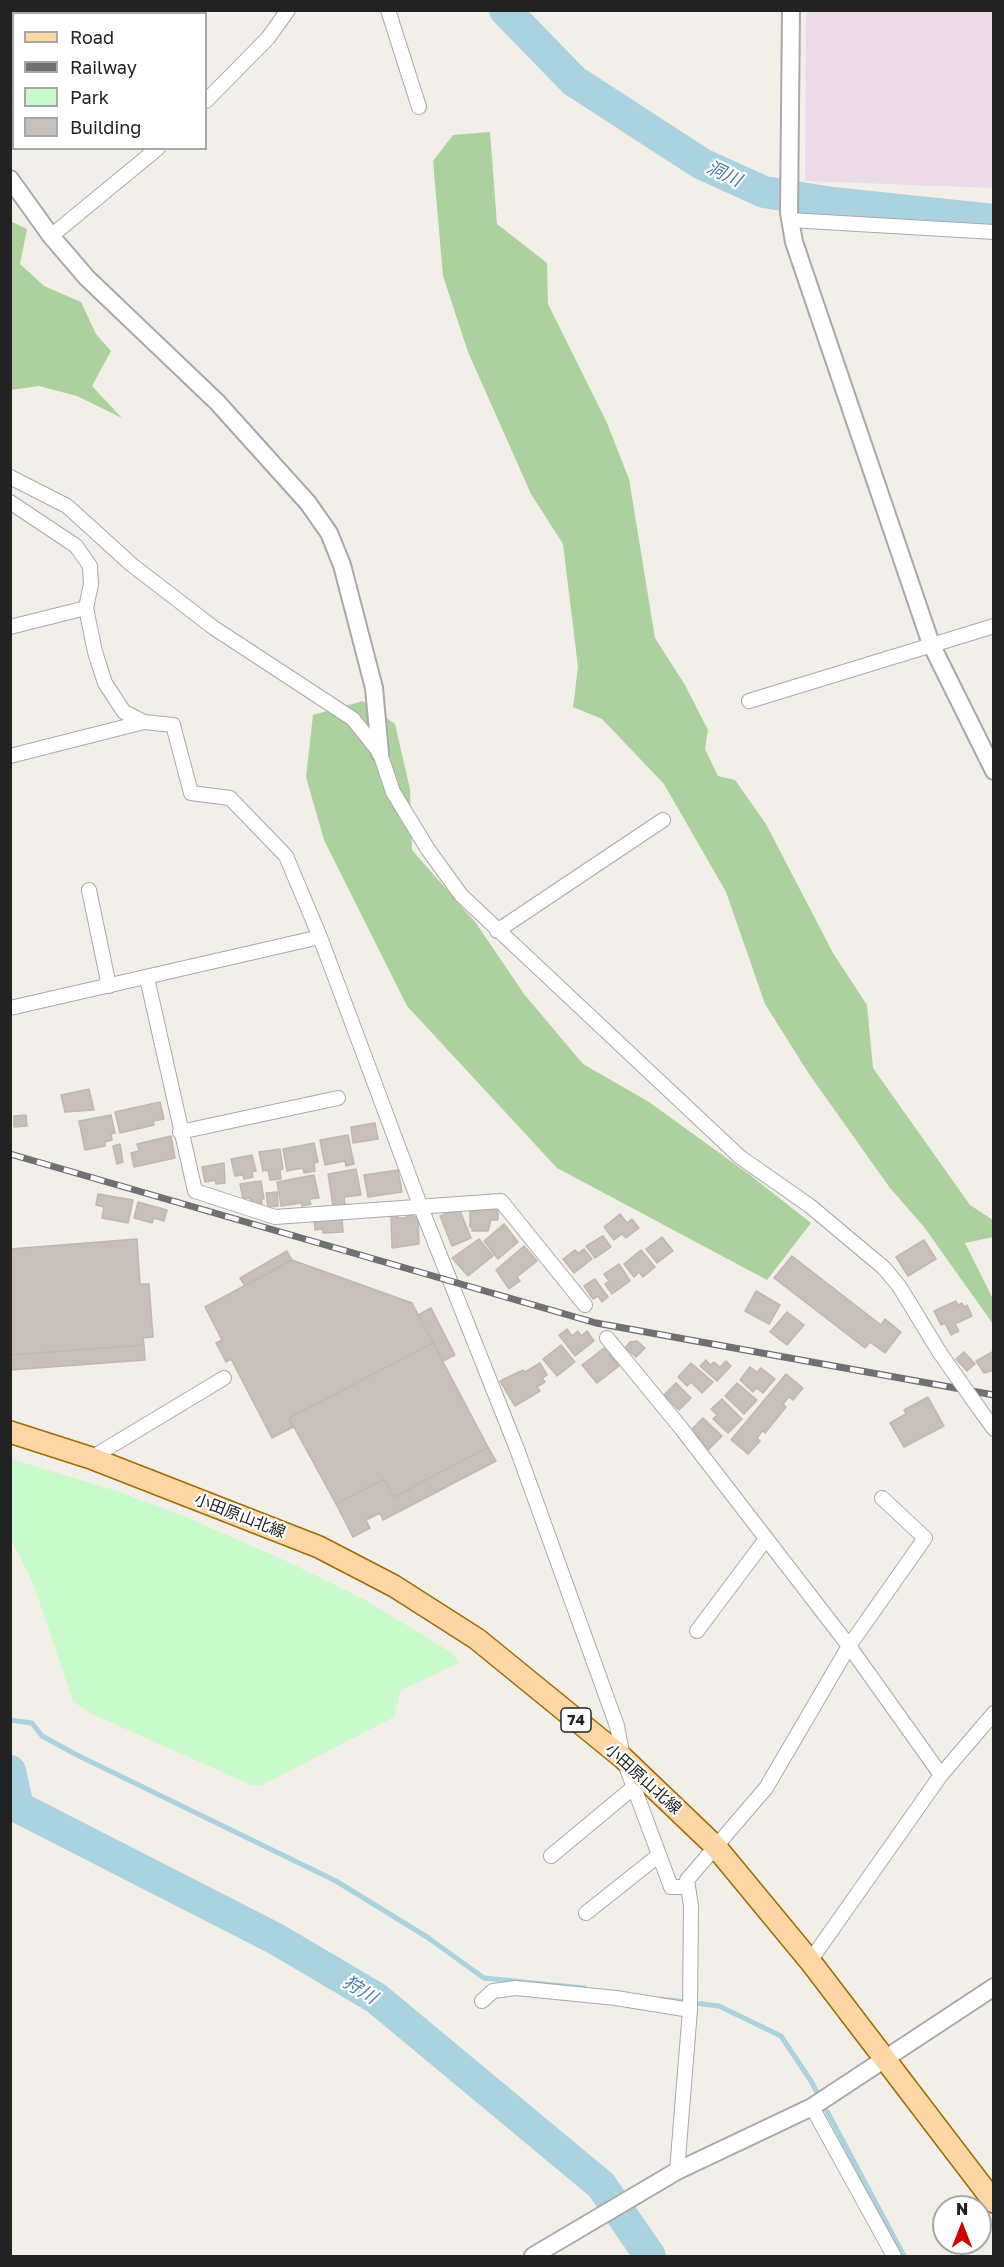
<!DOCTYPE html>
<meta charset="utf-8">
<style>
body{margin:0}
#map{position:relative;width:1004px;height:2267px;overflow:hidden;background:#f2efe9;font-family:"Golos Text",sans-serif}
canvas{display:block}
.frame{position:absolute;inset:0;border:12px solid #222;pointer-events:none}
.legend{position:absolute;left:12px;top:12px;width:195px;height:138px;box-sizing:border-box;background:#fff;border:2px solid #a7a7a7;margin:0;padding:8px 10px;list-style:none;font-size:18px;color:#222}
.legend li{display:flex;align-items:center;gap:12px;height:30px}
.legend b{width:30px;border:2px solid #a7a7a7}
.north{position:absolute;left:932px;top:2195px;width:60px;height:60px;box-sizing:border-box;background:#fff;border:2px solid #a7a7a7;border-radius:50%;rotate:0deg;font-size:16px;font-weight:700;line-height:24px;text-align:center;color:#222}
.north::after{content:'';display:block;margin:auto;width:21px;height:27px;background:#d40000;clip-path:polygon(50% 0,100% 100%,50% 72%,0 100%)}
</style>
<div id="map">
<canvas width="1004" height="2267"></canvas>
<div class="frame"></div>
<ul class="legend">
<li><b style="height:8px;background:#fcd6a4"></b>Road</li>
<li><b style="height:8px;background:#707070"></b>Railway</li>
<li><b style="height:16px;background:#c8facc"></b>Park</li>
<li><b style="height:16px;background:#c7bfb8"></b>Building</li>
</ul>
<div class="north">N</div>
</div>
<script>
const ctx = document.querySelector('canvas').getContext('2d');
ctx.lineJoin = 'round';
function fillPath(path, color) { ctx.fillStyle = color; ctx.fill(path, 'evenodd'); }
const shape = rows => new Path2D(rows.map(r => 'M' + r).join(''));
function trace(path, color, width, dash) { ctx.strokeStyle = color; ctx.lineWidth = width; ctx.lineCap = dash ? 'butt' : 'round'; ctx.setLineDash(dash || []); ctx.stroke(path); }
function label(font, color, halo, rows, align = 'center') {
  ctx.font = font + ' "Golos Text","Noto Sans JP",sans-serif'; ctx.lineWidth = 4.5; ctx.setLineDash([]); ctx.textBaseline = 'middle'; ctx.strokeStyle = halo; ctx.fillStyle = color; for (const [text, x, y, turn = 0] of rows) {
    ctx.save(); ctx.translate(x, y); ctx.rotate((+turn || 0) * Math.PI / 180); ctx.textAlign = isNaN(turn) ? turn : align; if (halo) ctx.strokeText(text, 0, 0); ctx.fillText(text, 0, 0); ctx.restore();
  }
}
fillPath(shape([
 [811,11,993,11,993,188,805,181,806,15]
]), '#ebdbe8');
fillPath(shape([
 [10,11,11,10,141,11,137,14,14,14,13,76,10,72]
]), '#ffffe5');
fillPath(shape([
 [490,132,497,224,547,263,548,304,607,423,629,479,655,638,685,685,708,730,705,749,718,776,735,780,766,824,833,953,867,1005,873,1068,970,1205,993,1220,993,1237,965,1243,993,1299,993,1324,924,1227,890,1188,809,1074,765,1004,726,892,664,784,602,719,573,707,578,667,563,544,531,494,468,352,443,276,433,161,453,135],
 [10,221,27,229,20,264,44,286,81,302,96,334,111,351,92,386,122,418,77,396,39,386,11,390],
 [363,701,395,724,410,789,412,850,476,923,524,994,583,1064,649,1102,750,1175,811,1223,767,1280,557,1168,407,1006,324,840,306,777,313,715]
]), '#add19e');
fillPath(shape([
 [11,1459,120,1492,186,1517,284,1560,365,1600,452,1653,459,1663,401,1690,394,1717,260,1786,251,1785,88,1712,73,1701,33,1583,11,1539]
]), '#c8facc');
trace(shape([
 [10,1720,32,1723,42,1736,77,1755,336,1881,427,1937,484,1978,584,1988],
 [661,1999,719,2006,781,2036,811,2081,904,2256]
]), '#aad3df', 5);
trace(shape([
 [505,10,574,81,702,164,764,192,832,203,994,220],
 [10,1771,18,1806],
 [10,1803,276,1939,376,1998,601,2185,650,2256]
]), '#aad3df', 32);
const building = shape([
 [89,1089,94,1110,65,1112,61,1095,89,1089],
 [160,1102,164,1119,153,1121,154,1125,120,1133,115,1112,160,1102],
 [26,1115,27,1126,14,1127,14,1116,26,1115],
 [111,1115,115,1133,111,1134,112,1140,105,1142,105,1146,85,1150,79,1121,111,1115],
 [375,1123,378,1139,353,1143,351,1127,375,1123],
 [348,1135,354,1164,346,1166,345,1161,325,1165,320,1140,348,1135],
 [171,1136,175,1158,134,1167,131,1153,139,1151,137,1144,171,1136],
 [314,1143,318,1162,314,1163,315,1171,304,1173,303,1168,287,1171,283,1149,314,1143],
 [120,1144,123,1162,117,1164,113,1146,120,1144],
 [280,1149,283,1169,280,1170,281,1179,270,1180,268,1170,263,1171,259,1152,280,1149],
 [252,1155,256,1171,252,1172,253,1177,244,1179,243,1175,235,1176,231,1159,252,1155],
 [224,1163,225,1183,216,1184,215,1180,205,1182,202,1167,224,1163],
 [356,1169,361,1195,344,1197,345,1204,333,1206,328,1174,356,1169],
 [398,1170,402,1192,368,1197,364,1175,398,1170],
 [314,1175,319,1198,309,1199,311,1204,302,1206,301,1203,281,1206,277,1182,314,1175],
 [261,1181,264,1199,261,1199,262,1204,254,1205,249,1198,243,1199,240,1184,261,1181],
 [277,1192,278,1206,268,1207,266,1193,277,1192],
 [98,1194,133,1200,128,1223,102,1218,104,1207,96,1205,98,1194],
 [138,1202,167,1210,164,1221,154,1218,152,1223,134,1218,138,1202],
 [459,1208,471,1238,452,1246,440,1216,459,1208],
 [475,1208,498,1208,498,1220,491,1220,488,1231,472,1231,472,1227,470,1227,470,1211,475,1211,475,1208],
 [406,1213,413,1213,414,1217,418,1217,419,1244,392,1248,391,1215,397,1214,398,1218,406,1218,406,1213],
 [620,1214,627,1223,632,1219,639,1228,626,1238,622,1234,614,1240,604,1227,620,1214],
 [342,1218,343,1232,323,1233,323,1229,315,1230,314,1220,342,1218],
 [504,1224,518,1242,498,1259,484,1241,504,1224],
 [603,1236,611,1247,595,1258,586,1246,603,1236],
 [662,1237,673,1251,657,1263,646,1249,662,1237],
 [137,1239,140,1284,149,1284,153,1337,143,1338,144,1345,10,1355,10,1249,137,1239],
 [479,1239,493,1256,468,1276,452,1258,479,1239],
 [924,1240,936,1259,908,1276,896,1257,924,1240],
 [524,1246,537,1261,517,1277,520,1281,509,1289,496,1270,524,1246],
 [584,1249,592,1259,574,1273,563,1259,575,1250,578,1253,584,1249],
 [641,1250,655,1267,643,1277,639,1272,634,1277,624,1264,641,1250],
 [287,1251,292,1260,245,1286,240,1278,287,1251],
 [792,1256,881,1325,885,1319,901,1332,885,1353,870,1342,865,1348,774,1278,792,1256],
 [292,1260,412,1303,433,1343,289,1418,293,1427,272,1438,231,1359,226,1362,216,1343,222,1340,205,1307,292,1260],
 [619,1264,630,1281,612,1294,605,1284,609,1281,604,1274,619,1264],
 [595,1279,608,1297,602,1302,598,1296,593,1299,584,1286,595,1279],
 [756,1291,780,1305,769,1324,745,1311,756,1291],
 [956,1301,958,1305,962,1303,964,1307,967,1305,972,1316,955,1324,959,1331,951,1335,945,1323,941,1325,934,1311,956,1301],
 [431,1308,455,1355,443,1361,418,1315,431,1308],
 [787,1312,804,1325,787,1345,770,1332,787,1312],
 [567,1329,572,1336,578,1331,581,1336,587,1331,594,1341,575,1356,559,1335,567,1329],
 [637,1341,645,1348,636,1357,625,1348,630,1342,637,1341],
 [433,1343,488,1447,394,1497,384,1479,336,1504,289,1418,433,1343],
 [144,1345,145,1360,10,1370,10,1355,144,1345],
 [561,1345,575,1362,557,1376,543,1359,561,1345],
 [604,1348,619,1366,597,1383,582,1365,604,1348],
 [994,1351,994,1370,984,1373,976,1361,994,1351],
 [964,1352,975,1364,967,1371,956,1359,964,1352],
 [706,1360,710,1365,714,1362,720,1367,726,1361,731,1366,717,1381,700,1366,706,1360],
 [540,1363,547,1375,542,1378,545,1382,537,1387,540,1391,515,1406,500,1381,523,1370,525,1372,540,1363],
 [691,1363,713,1382,702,1393,691,1382,687,1386,678,1377,691,1363],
 [750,1367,757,1372,761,1368,775,1379,763,1393,756,1388,753,1392,740,1380,750,1367],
 [786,1374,803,1388,793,1400,789,1397,783,1404,786,1407,765,1433,763,1430,757,1438,760,1441,748,1454,731,1440,786,1374],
 [676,1383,691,1398,679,1410,664,1395,676,1383],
 [737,1383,757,1400,744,1414,725,1396,737,1383],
 [928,1397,944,1426,904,1447,890,1423,906,1414,904,1410,928,1397],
 [722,1399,742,1419,728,1433,713,1419,717,1415,711,1409,722,1399],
 [703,1418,722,1436,708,1450,692,1429,703,1418],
 [488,1447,496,1461,383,1520,380,1513,366,1520,370,1528,353,1537,336,1504,384,1479,394,1497,488,1447]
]);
fillPath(building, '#c7bfb8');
trace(building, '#c4b6ab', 1.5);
const minor = shape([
 [388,10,419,107],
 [206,101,268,38,288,10],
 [790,220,994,232],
 [51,236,158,148],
 [10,477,67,506,132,565,214,628,353,719,380,753,393,792,427,848,461,895,740,1157,810,1206,884,1268,899,1286,940,1353],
 [10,502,76,546,90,566,91,584,86,608,95,652,105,683,124,712,144,722,173,725,191,793,230,798,286,856,320,937,420,1205,517,1449,617,1726,623,1758,671,1887,688,1887],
 [10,627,86,608],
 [749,701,994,626],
 [10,756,144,722],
 [89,890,109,986],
 [497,931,663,820],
 [147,978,195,1191,275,1217,501,1201,585,1305],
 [10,1008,320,937],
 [180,1132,338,1098],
 [607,1338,681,1428,849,1646,941,1775],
 [978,1407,994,1429],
 [91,1458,224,1378],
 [697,1631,766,1539],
 [551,1856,634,1787],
 [586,1913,659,1855],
 [810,1961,941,1775,994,1713],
 [482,2001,493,1991,516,1988,616,1998,690,2010],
 [812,2107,894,2256],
 [677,2171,690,2010,691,1906,687,1880,766,1788,849,1646,925,1538,882,1498]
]);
const tertiary = shape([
 [791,10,789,213,794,242,931,644,994,771],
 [10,179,51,236,87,278,217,402,308,503,329,533,342,565,374,688,380,753],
 [533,2256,677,2171,812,2107,994,1987]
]);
const primary = shape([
 [10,1432,91,1458,319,1547,394,1586,477,1639,623,1758,715,1846,810,1961,994,2202]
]);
trace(minor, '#a9a9a9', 16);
trace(tertiary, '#a9a9a9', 20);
trace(primary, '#a06b00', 24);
trace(minor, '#fff', 14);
trace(tertiary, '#fff', 16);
trace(primary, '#fcd6a4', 21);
const rail = shape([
 [10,1154,596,1323,994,1395]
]);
trace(rail, '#707070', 7);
trace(rail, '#fff', 4.5, [14]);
const minorBridge = shape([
 [940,1353,978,1407]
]);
trace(minorBridge, '#a9a9a9', 16, []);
trace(minorBridge, '#fff', 14);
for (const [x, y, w] of [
 [576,1720,30]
]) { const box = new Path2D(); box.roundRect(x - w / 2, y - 12, w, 24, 4.5); ctx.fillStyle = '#fff'; ctx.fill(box); trace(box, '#222', 1.5); }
label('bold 15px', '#222', null, [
 ["74",576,1720]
]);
label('16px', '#222', '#fff', [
 ["小田原山北線",240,1516,21],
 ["小田原山北線",643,1779,42]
]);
label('italic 18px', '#4a7aab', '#fff', [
 ["洞川",724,174,25],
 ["狩川",360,1990,32]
]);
</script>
